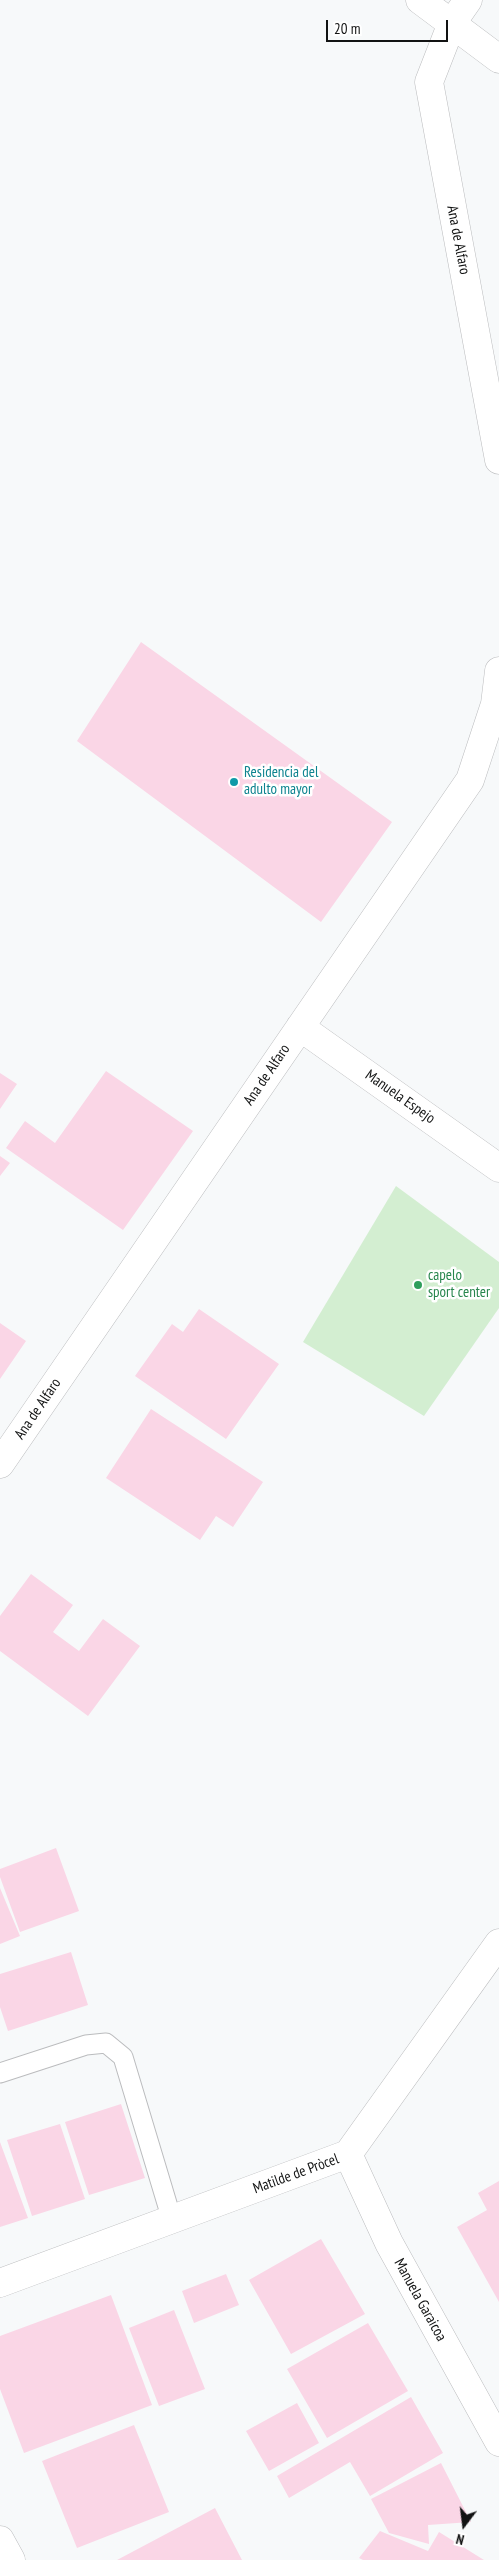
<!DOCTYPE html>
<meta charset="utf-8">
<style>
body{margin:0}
#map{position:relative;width:499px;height:2560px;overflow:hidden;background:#f7f9fa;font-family:"PT Sans Narrow",sans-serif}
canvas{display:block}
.north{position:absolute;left:439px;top:2500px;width:50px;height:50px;-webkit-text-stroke:4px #fff;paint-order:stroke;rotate:195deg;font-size:14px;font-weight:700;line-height:20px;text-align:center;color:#121313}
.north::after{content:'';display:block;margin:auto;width:18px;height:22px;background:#121313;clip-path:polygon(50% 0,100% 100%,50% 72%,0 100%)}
.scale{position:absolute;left:326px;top:20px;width:122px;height:22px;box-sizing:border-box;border:2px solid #121313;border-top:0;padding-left:6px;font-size:15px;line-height:18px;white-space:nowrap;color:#121313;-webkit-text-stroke:4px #fff;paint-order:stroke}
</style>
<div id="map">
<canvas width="499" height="2560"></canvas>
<div class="north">N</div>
<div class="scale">20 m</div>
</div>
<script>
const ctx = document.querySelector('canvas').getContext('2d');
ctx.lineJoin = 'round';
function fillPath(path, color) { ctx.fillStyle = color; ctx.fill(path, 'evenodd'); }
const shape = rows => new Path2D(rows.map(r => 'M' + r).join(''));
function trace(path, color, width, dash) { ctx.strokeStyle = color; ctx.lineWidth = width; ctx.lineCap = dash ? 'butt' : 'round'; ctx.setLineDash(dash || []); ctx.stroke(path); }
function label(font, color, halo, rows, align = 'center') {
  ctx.font = font + ' "PT Sans Narrow",sans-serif'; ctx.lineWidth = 5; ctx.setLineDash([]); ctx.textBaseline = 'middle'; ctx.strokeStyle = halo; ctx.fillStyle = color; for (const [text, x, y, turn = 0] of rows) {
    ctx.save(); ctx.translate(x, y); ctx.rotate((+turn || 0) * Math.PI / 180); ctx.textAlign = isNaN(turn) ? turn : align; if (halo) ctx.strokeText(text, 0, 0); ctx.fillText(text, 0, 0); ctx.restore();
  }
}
fillPath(shape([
 [396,1186,499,1262,499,1308,424,1416,303,1342]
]), '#d3eed1');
fillPath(shape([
 [141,642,392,822,321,922,77,741],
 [106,1071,193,1131,123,1230,6,1148,25,1121,55,1143],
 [0,1073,17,1084,0,1109],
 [0,1156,10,1163,0,1176],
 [199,1309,279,1364,226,1439,135,1376,172,1324,183,1332],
 [0,1323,26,1341,0,1379],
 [151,1409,263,1482,233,1527,216,1516,200,1540,106,1478],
 [31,1574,73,1605,53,1632,79,1651,103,1619,140,1646,88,1716,0,1651,0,1616],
 [56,1848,79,1911,20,1932,0,1877,0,1869],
 [0,1888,20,1936,0,1944],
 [71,1952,88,2005,8,2031,0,2007,0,1974],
 [121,2104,145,2178,89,2195,65,2122],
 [60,2124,85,2199,32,2216,7,2140],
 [0,2142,28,2218,0,2227],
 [499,2181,499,2302,457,2227,487,2210,478,2193],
 [321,2239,365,2314,291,2354,249,2280],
 [226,2274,239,2305,194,2323,182,2291],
 [111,2295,152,2405,24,2453,0,2389,0,2336],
 [174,2310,205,2389,159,2406,129,2328],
 [368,2323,408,2391,327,2438,287,2369],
 [411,2397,443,2453,370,2496,350,2462,289,2498,277,2476],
 [297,2403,319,2443,269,2471,246,2431],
 [134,2425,169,2512,77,2548,42,2461],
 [441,2463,471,2522,428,2525,429,2544,389,2533,371,2499],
 [215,2508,242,2560,117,2560],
 [380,2531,428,2551,439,2532,484,2560,363,2560,359,2558]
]), '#fad6e6');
const service = shape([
 [0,2073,86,2045,106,2043,123,2057,172,2220]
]);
const minor = shape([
 [420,0,499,59],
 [468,0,452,23,429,82,499,460],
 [300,1027,499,1168],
 [0,1464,470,780,495,704,499,671],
 [348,2154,389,2243,499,2442],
 [0,2283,348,2154,499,1943]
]);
const tertiary = shape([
 [0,2540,11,2560]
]);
trace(service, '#bbbcbe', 21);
trace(minor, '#bbbcbe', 29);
trace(tertiary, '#bbbcbe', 29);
trace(service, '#fff', 19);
trace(minor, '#fff', 28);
trace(tertiary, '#fff', 28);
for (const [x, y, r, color] of [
 [234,782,5,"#0f9aa8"],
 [418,1285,5,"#2e9e5b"]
]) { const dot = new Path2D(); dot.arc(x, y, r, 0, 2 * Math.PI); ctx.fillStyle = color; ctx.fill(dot); trace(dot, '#fff', 2); }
label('15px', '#121313', '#fff', [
 ["Ana de Alfaro",458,240,79],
 ["Ana de Alfaro",267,1075,-56],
 ["Manuela Espejo",400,1097,35],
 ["Ana de Alfaro",38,1409,-56],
 ["Matilde de Pròcel",296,2174,-20],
 ["Manuela Garaicoa",420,2300,61]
]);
label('15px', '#0d838f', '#fff', [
 ["Residencia del",244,773],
 ["adulto mayor",244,790]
], 'left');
label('15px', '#27864d', '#fff', [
 ["capelo",428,1276],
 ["sport center",428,1293]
], 'left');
</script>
